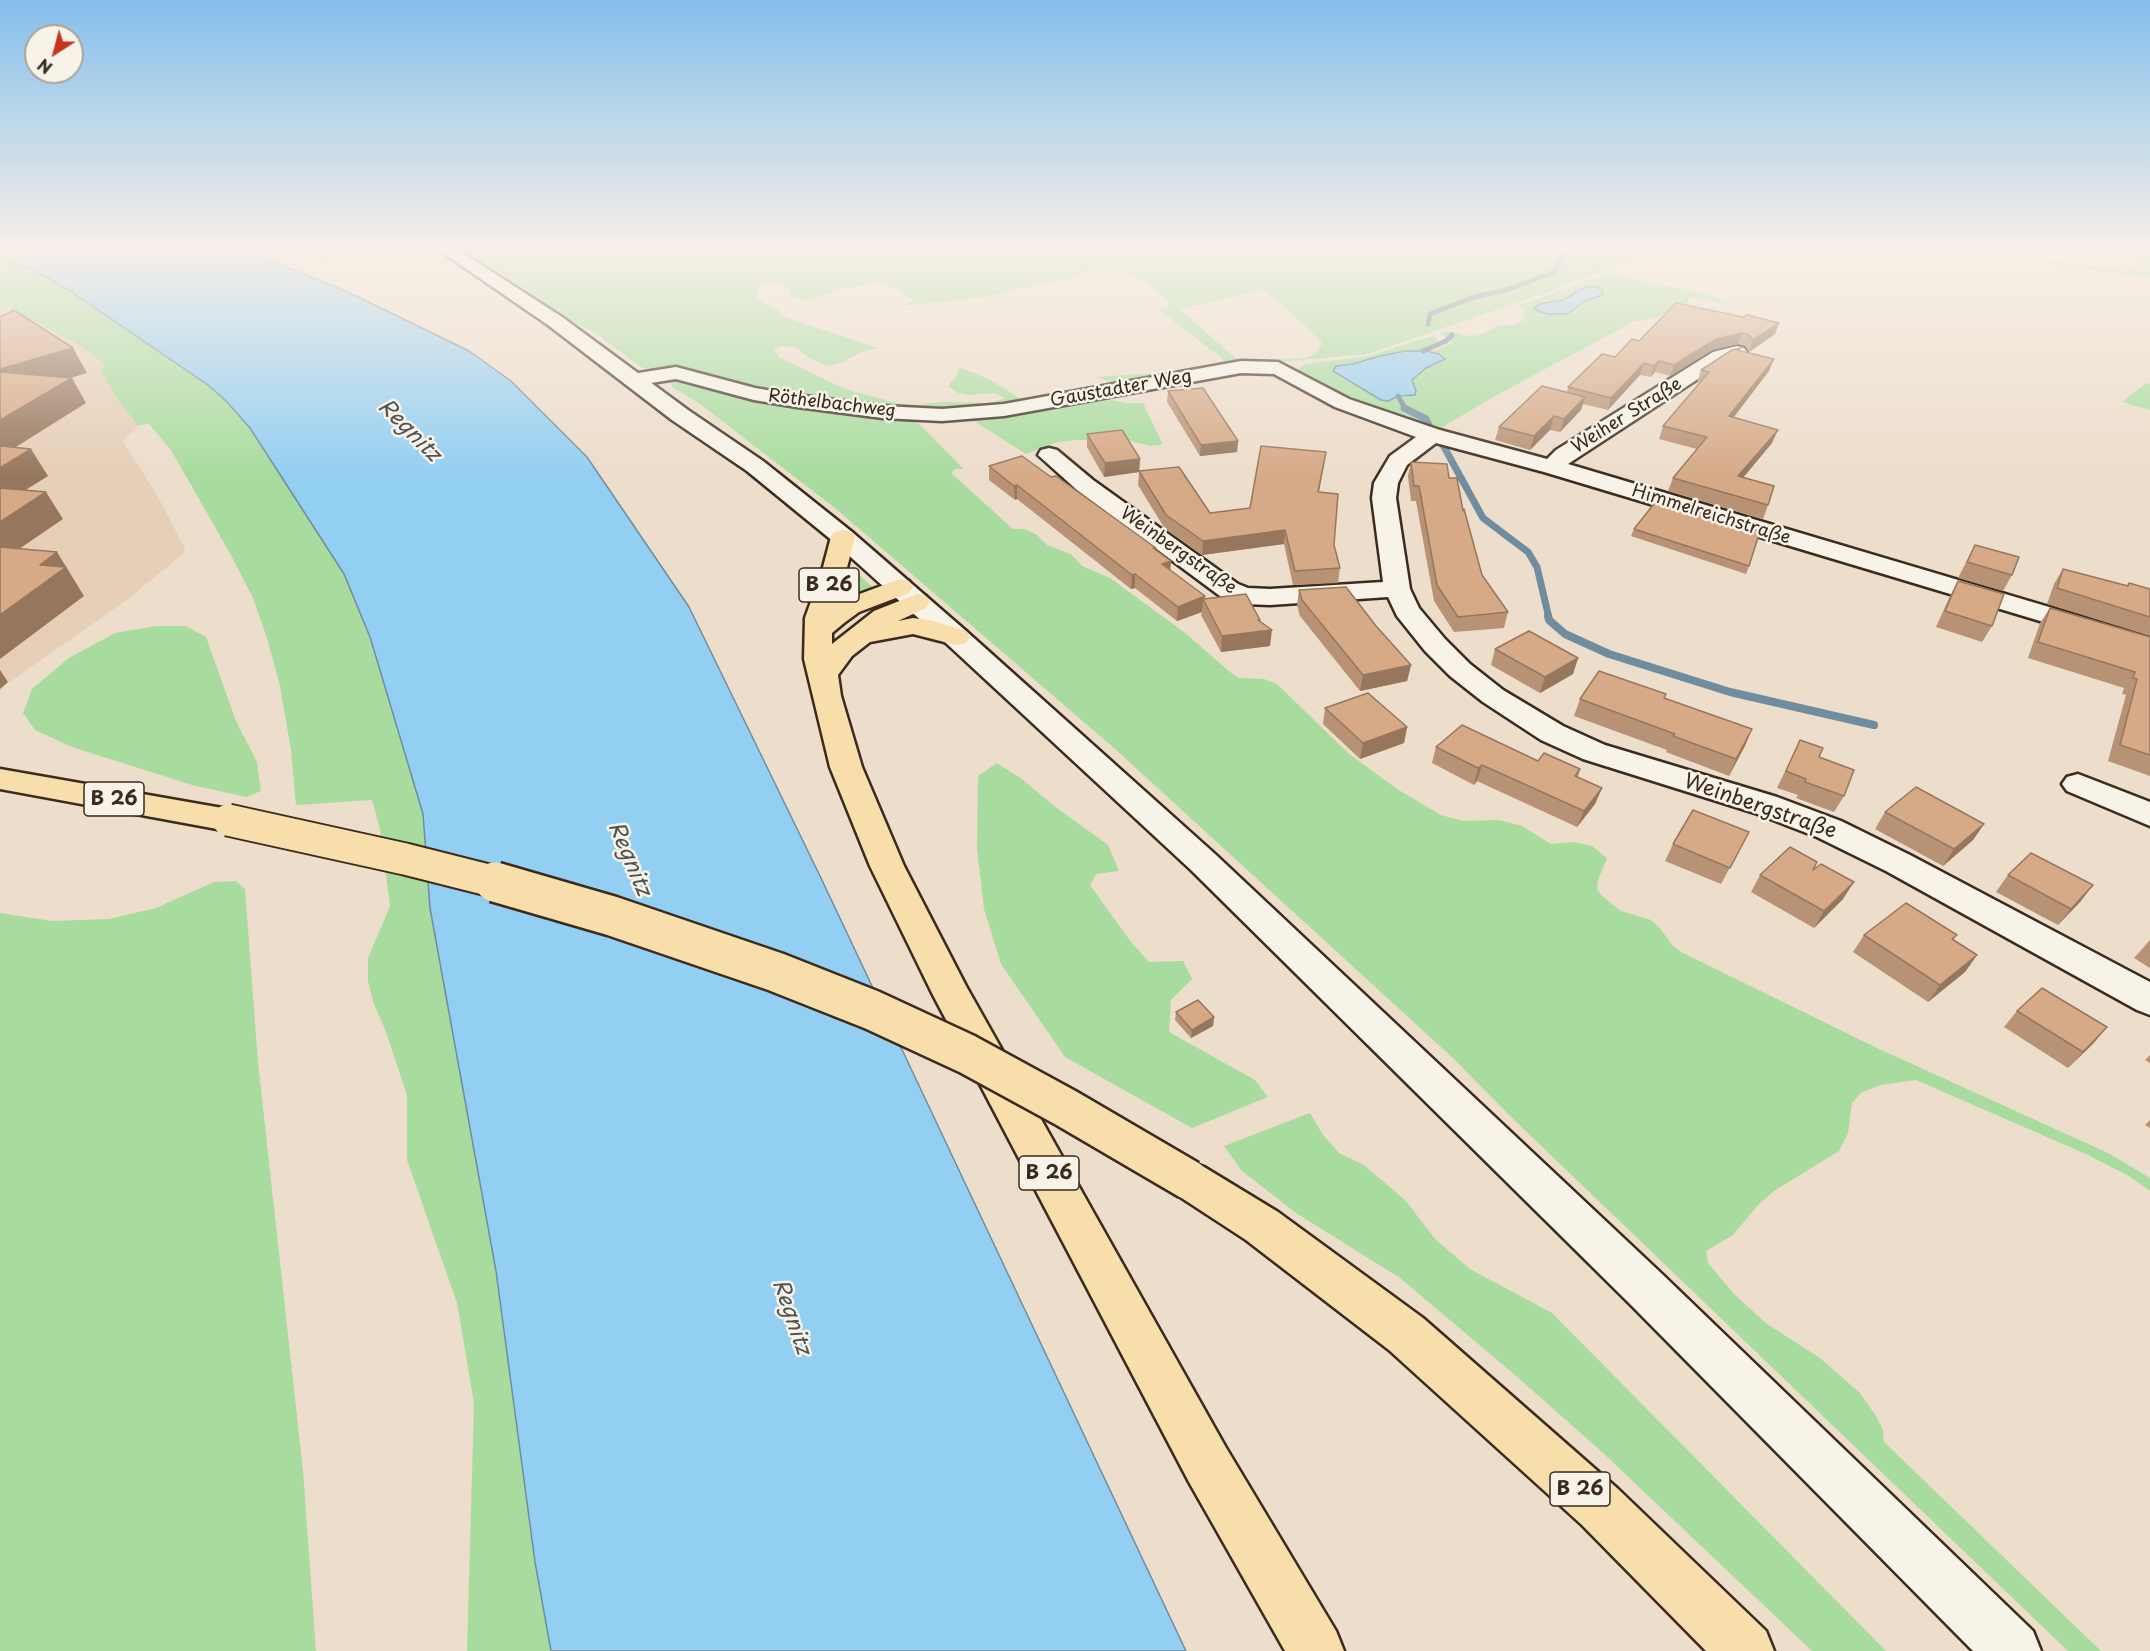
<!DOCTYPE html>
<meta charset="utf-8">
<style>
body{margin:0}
#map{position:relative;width:2150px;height:1651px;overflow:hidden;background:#edddcb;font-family:"Playpen Sans",sans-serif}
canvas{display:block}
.north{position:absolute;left:24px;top:24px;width:60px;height:60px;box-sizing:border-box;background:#f7f3e8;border:2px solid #aca397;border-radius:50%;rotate:216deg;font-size:16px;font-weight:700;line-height:24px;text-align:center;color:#3b2a1e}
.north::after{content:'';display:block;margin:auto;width:21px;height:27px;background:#c8321e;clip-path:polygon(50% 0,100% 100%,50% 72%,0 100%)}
</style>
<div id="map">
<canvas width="2150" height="1651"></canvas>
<div class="north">N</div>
</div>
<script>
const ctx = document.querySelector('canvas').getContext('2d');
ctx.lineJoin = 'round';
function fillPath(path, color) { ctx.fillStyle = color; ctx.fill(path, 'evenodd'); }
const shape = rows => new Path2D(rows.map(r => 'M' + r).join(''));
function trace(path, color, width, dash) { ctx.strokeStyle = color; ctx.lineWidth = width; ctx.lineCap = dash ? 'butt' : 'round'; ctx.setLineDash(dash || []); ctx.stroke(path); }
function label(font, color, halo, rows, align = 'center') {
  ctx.font = font + ' "Playpen Sans",sans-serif'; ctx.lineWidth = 5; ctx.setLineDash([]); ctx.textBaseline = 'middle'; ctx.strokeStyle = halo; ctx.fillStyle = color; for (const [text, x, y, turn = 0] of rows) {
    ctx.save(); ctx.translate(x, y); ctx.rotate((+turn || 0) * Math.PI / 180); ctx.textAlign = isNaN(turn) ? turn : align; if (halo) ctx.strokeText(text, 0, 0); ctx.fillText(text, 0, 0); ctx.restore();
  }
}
fillPath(shape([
 [0,303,76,343,105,364,102,371,138,425,137,428,124,440,124,443,157,495,184,547,185,552,128,599,8,683,0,691]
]), '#e6ceb7');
fillPath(shape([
 [281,246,374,246,324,262],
 [457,246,1678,246,1654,251,1548,292,1367,354,1245,365,1114,385,1114,383,1097,377,1182,371,1220,365,1227,362,1158,309,1169,307,1168,302,1151,286,1126,271,1087,272,1073,278,1044,283,987,297,902,306,913,301,901,292,879,282,843,289,810,300,792,298,789,296,790,292,786,286,776,283,767,283,759,285,760,290,757,297,762,302,777,309,782,316,878,348,861,352,841,363,828,366,810,359,795,347,781,346,774,350,779,357,845,389,896,403,916,405,943,402,992,403,1005,398,994,393,968,395,958,393,948,386,956,377,958,369,961,368,989,379,1021,399,1018,403,980,409,888,409,874,404,863,405,910,418,920,425,964,469,955,469,951,473,1013,529,1025,529,1037,535,1047,545,1071,554,1082,566,1110,578,1184,632,1230,672,1239,678,1264,679,1277,684,1348,753,1397,789,1441,815,1463,821,1499,820,1522,826,1551,844,1574,842,1592,846,1607,858,1598,880,1597,889,1601,895,1621,911,1651,920,1660,928,1672,945,1681,952,1877,1048,2108,1153,2150,1178,2150,1191,2129,1176,2086,1154,1916,1080,1881,1085,1862,1092,1852,1103,1848,1133,1839,1151,1774,1191,1758,1205,1733,1235,1706,1251,1708,1263,1735,1295,1767,1324,1820,1358,1860,1393,1876,1416,1883,1430,1884,1442,2101,1651,2068,1651,1510,1116,1454,1059,1114,748,835,508,700,404,672,387,671,381,683,371,653,370,641,367,594,332,575,323],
 [1264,291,1275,298,1319,339,1322,344,1315,354,1305,358,1240,362,1179,309,1244,294],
 [2110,246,2150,246,2150,278,2053,266,2043,260,2050,259,2126,271,2137,269,2138,264,2132,255],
 [0,258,39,273,70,291,208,385,226,401,250,428,344,574,370,637,423,814,430,908,496,1271,535,1562,551,1651,467,1651,474,1403,457,1303,407,1160,407,1095,386,1032,373,1001,368,981,368,958,390,906,380,829,372,800,296,805,291,750,280,686,267,638,253,598,232,557,171,450,149,424,138,425,115,396,102,371,105,364,76,343,0,303],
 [1609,273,1705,294,1734,305,1689,297,1688,304,1683,307,1669,310,1658,317,1633,322,1495,396,1436,431,1376,413,1300,375,1297,371,1305,364,1369,356,1432,336,1437,339,1437,342,1419,351,1380,356,1353,364,1336,366,1337,375,1381,400,1415,395,1416,391,1412,380,1426,368,1440,363,1443,356,1431,352,1453,343,1440,333,1448,331,1466,336,1480,335,1498,326,1516,324,1524,320,1525,315,1521,313,1525,311,1519,307,1520,305],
 [1588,287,1599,288,1604,293,1585,301,1567,314,1547,314,1539,304,1566,298],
 [2146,383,2150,384,2150,410,2122,402],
 [1103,398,1126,403,1143,403,1162,443,1160,445,1150,446,1128,440,1075,440,1057,442,1026,454,974,421,977,418],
 [851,575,859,575,875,589,837,601],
 [156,626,186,626,206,637,236,721,257,762,261,791,246,797,192,785,72,747,35,730,23,713,32,689,69,658,115,633],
 [997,763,1022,779,1054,806,1108,845,1119,871,1096,874,1090,885,1131,942,1149,962,1183,961,1192,979,1171,1000,1169,1032,1255,1080,1268,1097,1192,1128,1065,1057,1001,964,984,909,977,848,978,776],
 [236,881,245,889,258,1062,303,1471,316,1651,0,1651,0,913,52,921,109,919,156,908,214,882],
 [1310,1113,1323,1135,1339,1153,1364,1165,1406,1201,1435,1239,1470,1269,1552,1313,1886,1651,1812,1651,1602,1452,1515,1375,1400,1278,1296,1213,1242,1171,1224,1146]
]), '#a7dc9e');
const water = shape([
 [0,246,234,246,348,292,469,351,511,381,587,457,689,607,821,878,1186,1651,551,1651,535,1562,496,1271,430,908,423,814,370,637,344,574,250,428,226,401,208,385,70,291,39,273,0,258,0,246],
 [1594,286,1602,290,1603,295,1585,301,1567,314,1547,314,1534,309,1539,304,1563,300,1586,287,1594,286],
 [1405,351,1426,351,1439,354,1445,359,1426,368,1412,380,1416,391,1415,395,1398,396,1388,401,1381,400,1333,371,1336,366,1353,364,1380,356,1405,351]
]);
fillPath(water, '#92cff3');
trace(water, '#6f8d9e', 1.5);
trace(shape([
 [1428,324,1430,314,1474,297,1506,290,1555,272,1561,258,1576,246],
 [1423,351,1446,341,1452,335],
 [1398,396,1406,410]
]), '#6f8d9e', 5);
trace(shape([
 [1404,408,1426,419,1429,425],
 [1443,445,1483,518,1528,552,1537,567,1549,618]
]), '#6f8d9e', 7);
trace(shape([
 [1548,616,1549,620,1565,634,1609,654,1730,692,1874,725]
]), '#6f8d9e', 8);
const minor = shape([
 [1737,346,1744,348,1747,352,1744,356,1727,360,1568,464,2150,637,2150,654,1544,472,1436,443,1407,465,1398,483,1396,498,1410,589,1419,608,1445,639,1470,664,1503,690,1563,726,1605,745,1777,797,1841,821,1910,855,2150,982,2150,1015,2137,1010,1886,871,1817,837,1755,813,1583,759,1541,740,1483,702,1450,676,1425,651,1397,616,1388,597,1270,605,1244,604,1220,596,1077,490,1038,455,1041,450,1049,448,1057,450,1093,480,1238,584,1248,588,1270,589,1383,582,1372,498,1374,483,1390,456,1416,437,1335,407,1274,374,1241,373,1004,416,942,421,883,418,797,407,754,400,676,379,632,386,625,384,622,380,625,376,632,374,676,367,755,388,797,395,883,406,942,409,1004,404,1241,361,1278,362,1349,399,1440,430,1547,459,1556,450,1713,352,1737,346],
 [2078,774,2150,802,2150,826,2067,791,2062,784,2067,777,2078,774]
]);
const tertiary = shape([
 [433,246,452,246,562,317,688,410,763,461,852,532,966,631,1215,854,1662,1274,2033,1631,2041,1651,1973,1651,1630,1304,1191,870,946,643,834,542,747,471,672,420,548,325,433,246]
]);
const primary = shape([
 [843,530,852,532,855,537,838,602,900,579,909,581,913,587,909,593,859,612,844,623,832,633,832,644,874,611,917,594,926,596,930,602,926,608,898,621,913,618,933,621,966,631,970,637,966,643,956,645,913,634,870,642,852,656,838,675,841,696,862,767,904,866,966,986,1225,1446,1336,1631,1344,1651,1285,1651,1189,1482,932,993,870,866,830,767,804,659,805,618,822,571,831,537,834,532,843,530],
 [0,769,228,809,240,812,244,820,240,828,228,831,0,789,0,769],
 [1189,1161,1204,1167,1278,1212,1423,1318,1618,1489,1766,1631,1774,1651,1706,1651,1582,1525,1389,1350,1246,1240,1174,1193,1168,1180,1174,1167,1189,1161]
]);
trace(minor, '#3b2a1e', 5);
trace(tertiary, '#3b2a1e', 5);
trace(primary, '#3b2a1e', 5);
fillPath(minor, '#f7f3e8');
fillPath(tertiary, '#f7f3e8');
fillPath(primary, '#f8deab');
const primaryBridgeFar1 = shape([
 [228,820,405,859,500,883]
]);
const primaryBridge = shape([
 [495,882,612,916,776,972,872,1010,967,1054,1066,1108,1189,1180]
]);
trace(primaryBridgeFar1, '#3b2a1e', 35, []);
trace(primaryBridge, '#3b2a1e', 44, []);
trace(primaryBridgeFar1, '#f8deab', 31);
trace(primaryBridge, '#f8deab', 39);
fillPath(shape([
 [1676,303,1775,334,1749,352,1745,346,1738,344,1712,350,1670,376,1655,372,1651,377,1640,375,1608,410,1583,404,1581,410,1560,432,1550,430,1530,450,1495,440,1499,427,1567,392,1568,387,1639,341],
 [1740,351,1769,371,1733,418,1772,443,1743,477,1768,505,1763,519,1668,491,1673,478,1697,449,1659,439,1663,426,1699,383,1697,383,1701,370],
 [1168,391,1238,441,1237,452,1200,456,1167,402],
 [1087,434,1140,459,1139,471,1210,513,1250,508,1324,465,1319,492,1340,568,1338,583,1293,585,1284,544,1202,555,1165,529,1138,485,1139,472,1104,477,1087,447],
 [1411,462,1449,478,1463,511,1482,575,1508,612,1504,628,1454,632,1434,601,1416,501,1411,501,1408,476],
 [989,466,1051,477,1156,548,1156,550,1170,571,1205,599,1260,620,1260,622,1270,646,1221,652,1201,615,1202,612,1177,621,1135,588,1131,589,1017,499,1015,500,989,480],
 [1634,529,1749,566,1746,574,1631,536],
 [1975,545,2012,575,2003,591,1958,578],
 [2063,569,2126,586,2129,583,2150,589,2150,636,2047,604,2054,584],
 [1958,581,1992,626,1982,642,1936,627,1950,596],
 [1299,590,1376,626,1411,665,1407,681,1360,691,1300,616,1297,605],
 [2050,608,2150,637,2150,776,2108,761,2126,695,2122,694,2124,688,2028,658,2040,623],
 [1495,649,1578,658,1573,674,1540,693,1491,665],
 [1666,694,1665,698,1752,729,1729,776,1666,752,1667,750,1574,716,1580,699],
 [1325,708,1407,727,1404,743,1360,759,1323,724],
 [1800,740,1819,757,1844,796,1834,812,1796,798,1798,795,1777,788],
 [1436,747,1538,761,1580,769,1578,777,1602,788,1595,804,1577,827,1477,781,1474,785,1432,763],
 [1885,812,1984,824,1973,840,1943,866,1875,829],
 [1673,844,1740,849,1721,884,1665,861],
 [1813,870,1843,899,1814,928,1751,892,1760,875],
 [2008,875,2093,885,2080,902,2058,925,1996,892],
 [1864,935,1957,935,1953,940,1977,955,1965,972,1928,1002,1853,952],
 [2150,940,2150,968,2134,958],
 [2017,1011,2107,1027,2068,1068,2004,1027],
 [1176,1012,1214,1017,1213,1026,1191,1038,1175,1020],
 [2150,1055,2150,1063,2145,1060],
 [2150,1120,2150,1128,2145,1125]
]), '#b89274');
fillPath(shape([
 [1779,323,1775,334,1749,352,1753,340],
 [1742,333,1738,344,1712,350,1670,376,1674,365,1716,339],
 [73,348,87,373,6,397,0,387,0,369],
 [1774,359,1769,371,1724,430,1729,416],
 [1659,361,1655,372,1651,377,1654,366],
 [1644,363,1640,375,1608,410,1611,398],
 [72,378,86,403,0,457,0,420],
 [1585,397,1581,410,1560,432,1564,419],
 [1554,416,1550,430,1530,450,1534,436],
 [1778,430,1772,443,1733,490,1738,476],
 [1238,441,1237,452,1200,456,1201,445],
 [31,449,48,476,0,506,0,468],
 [1140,459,1139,472,1104,477,1105,463],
 [1017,485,1017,499,1015,500,1014,486],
 [46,492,63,519,0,562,0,522],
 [1285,530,1284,544,1202,555,1203,541],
 [57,552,84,596,0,659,0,615,40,565],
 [1171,561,1170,575,1162,564],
 [1135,574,1135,588,1131,589,1132,575],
 [1205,596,1204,603,1203,599,1202,612,1177,621,1178,607],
 [1258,620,1260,620,1259,632,1272,630,1270,646,1221,652,1222,636],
 [1578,658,1573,674,1540,693,1545,677],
 [1411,665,1407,681,1360,691,1363,675],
 [0,670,8,682,0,689],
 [1407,727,1404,743,1360,759,1363,743],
 [1752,729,1745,746,1729,776,1736,759],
 [1482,765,1477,781,1474,785,1478,768],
 [1602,788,1595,804,1577,827,1584,811],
 [1984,824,1973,840,1943,866,1954,849],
 [1854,882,1843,899,1814,928,1824,911],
 [2093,885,2080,902,2058,925,2071,909],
 [1977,955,1965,972,1928,1002,1940,985],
 [1214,1017,1213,1026,1191,1038,1192,1030],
 [2107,1027,2093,1044,2068,1068,2083,1052]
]), '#96775e');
const building = shape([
 [1676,303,1743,317,1747,315,1779,323,1753,340,1749,335,1742,333,1716,339,1674,365,1659,361,1654,366,1644,363,1611,398,1568,387,1602,354,1615,357,1632,339,1639,341,1676,303],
 [14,310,73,348,0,369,0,317,14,310],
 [1741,348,1737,350,1774,359,1729,416,1778,430,1738,476,1774,486,1768,505,1673,478,1707,437,1663,426,1709,372,1701,370,1732,350,1741,348],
 [0,372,72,378,0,420,0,372],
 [1542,386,1585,397,1564,419,1554,416,1534,436,1499,427,1542,386],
 [1203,388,1238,441,1201,445,1168,391,1203,388],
 [1122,430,1140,459,1105,463,1087,434,1122,430],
 [0,446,31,449,0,468,0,446],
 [1261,446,1326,452,1318,492,1338,494,1334,545,1340,568,1295,571,1285,530,1203,541,1166,515,1139,471,1179,467,1210,513,1250,508,1261,446],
 [1022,456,1051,477,1056,476,1156,548,1153,548,1171,561,1162,564,1205,596,1178,607,1135,574,1132,575,1017,485,1014,486,989,466,1022,456],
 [1411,462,1447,464,1449,478,1457,478,1463,511,1464,509,1482,575,1508,612,1458,617,1437,585,1419,486,1414,486,1411,462],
 [0,488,46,492,0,522,0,488],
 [1657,500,1760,531,1749,566,1634,529,1657,500],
 [1975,545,2019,557,2012,575,1967,562,1975,545],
 [0,547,57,552,40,565,66,567,0,615,0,547],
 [2063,569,2128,586,2129,583,2150,589,2150,617,2057,588,2063,569],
 [1958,581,2004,594,1992,626,1945,611,1958,581],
 [1346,587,1376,626,1411,665,1363,675,1302,600,1299,590,1346,587],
 [1246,594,1260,620,1258,620,1272,630,1222,636,1203,599,1246,594],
 [2050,608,2150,637,2150,755,2120,745,2137,679,2133,678,2135,672,2038,642,2050,608],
 [1529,631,1578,658,1545,677,1495,649,1529,631],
 [1599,671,1666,694,1664,698,1752,729,1736,759,1673,736,1675,734,1580,699,1599,671],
 [1368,693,1407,727,1363,743,1325,708,1368,693],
 [1462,725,1538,761,1544,753,1580,769,1575,776,1602,788,1584,811,1482,765,1478,768,1436,747,1462,725],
 [1800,740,1823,748,1819,757,1854,770,1844,796,1805,782,1806,779,1786,771,1800,740],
 [1916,787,1984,824,1954,849,1885,812,1916,787],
 [1693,810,1749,832,1730,868,1673,844,1693,810],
 [1790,847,1817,862,1813,870,1821,864,1854,882,1824,911,1760,875,1790,847],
 [2031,853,2093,885,2071,909,2008,875,2031,853],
 [1906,903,1957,935,1952,939,1977,955,1940,985,1864,935,1906,903],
 [2042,988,2107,1027,2083,1052,2017,1011,2042,988],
 [1198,1000,1214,1017,1192,1030,1176,1012,1198,1000]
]);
fillPath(building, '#d6aa87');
trace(building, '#96775e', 1.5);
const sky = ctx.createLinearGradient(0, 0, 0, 477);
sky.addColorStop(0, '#85bfec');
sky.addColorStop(0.52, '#f7f0e8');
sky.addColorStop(1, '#f7f0e800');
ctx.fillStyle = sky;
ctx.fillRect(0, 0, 2150, 477);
label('18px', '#3b2a1e', '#f7f3e8', [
 ["Gaustadter Weg",1121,389,-10],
 ["Röthelbachweg",832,404,7],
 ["Weiher Straße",1627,416,-32],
 ["Himmelreichstraße",1711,515,17],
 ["Weinbergstraße",1178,551,35]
]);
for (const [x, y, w] of [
 [829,585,60],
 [114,799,60],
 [1049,1173,60],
 [1580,1489,60]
]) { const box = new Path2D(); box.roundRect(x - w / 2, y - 17, w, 34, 4.5); ctx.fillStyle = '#f7f3e8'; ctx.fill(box); trace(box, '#3b2a1e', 1.5); }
label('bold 20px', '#3b2a1e', null, [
 ["B 26",829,585],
 ["B 26",114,799],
 ["B 26",1049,1173],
 ["B 26",1580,1489]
]);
label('21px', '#3b2a1e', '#f7f3e8', [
 ["Weinbergstraße",1760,807,19]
]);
label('italic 22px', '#515353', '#f7f3e8', [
 ["Regnitz",409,431,45],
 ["Regnitz",629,859,67],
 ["Regnitz",791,1317,71]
]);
</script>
